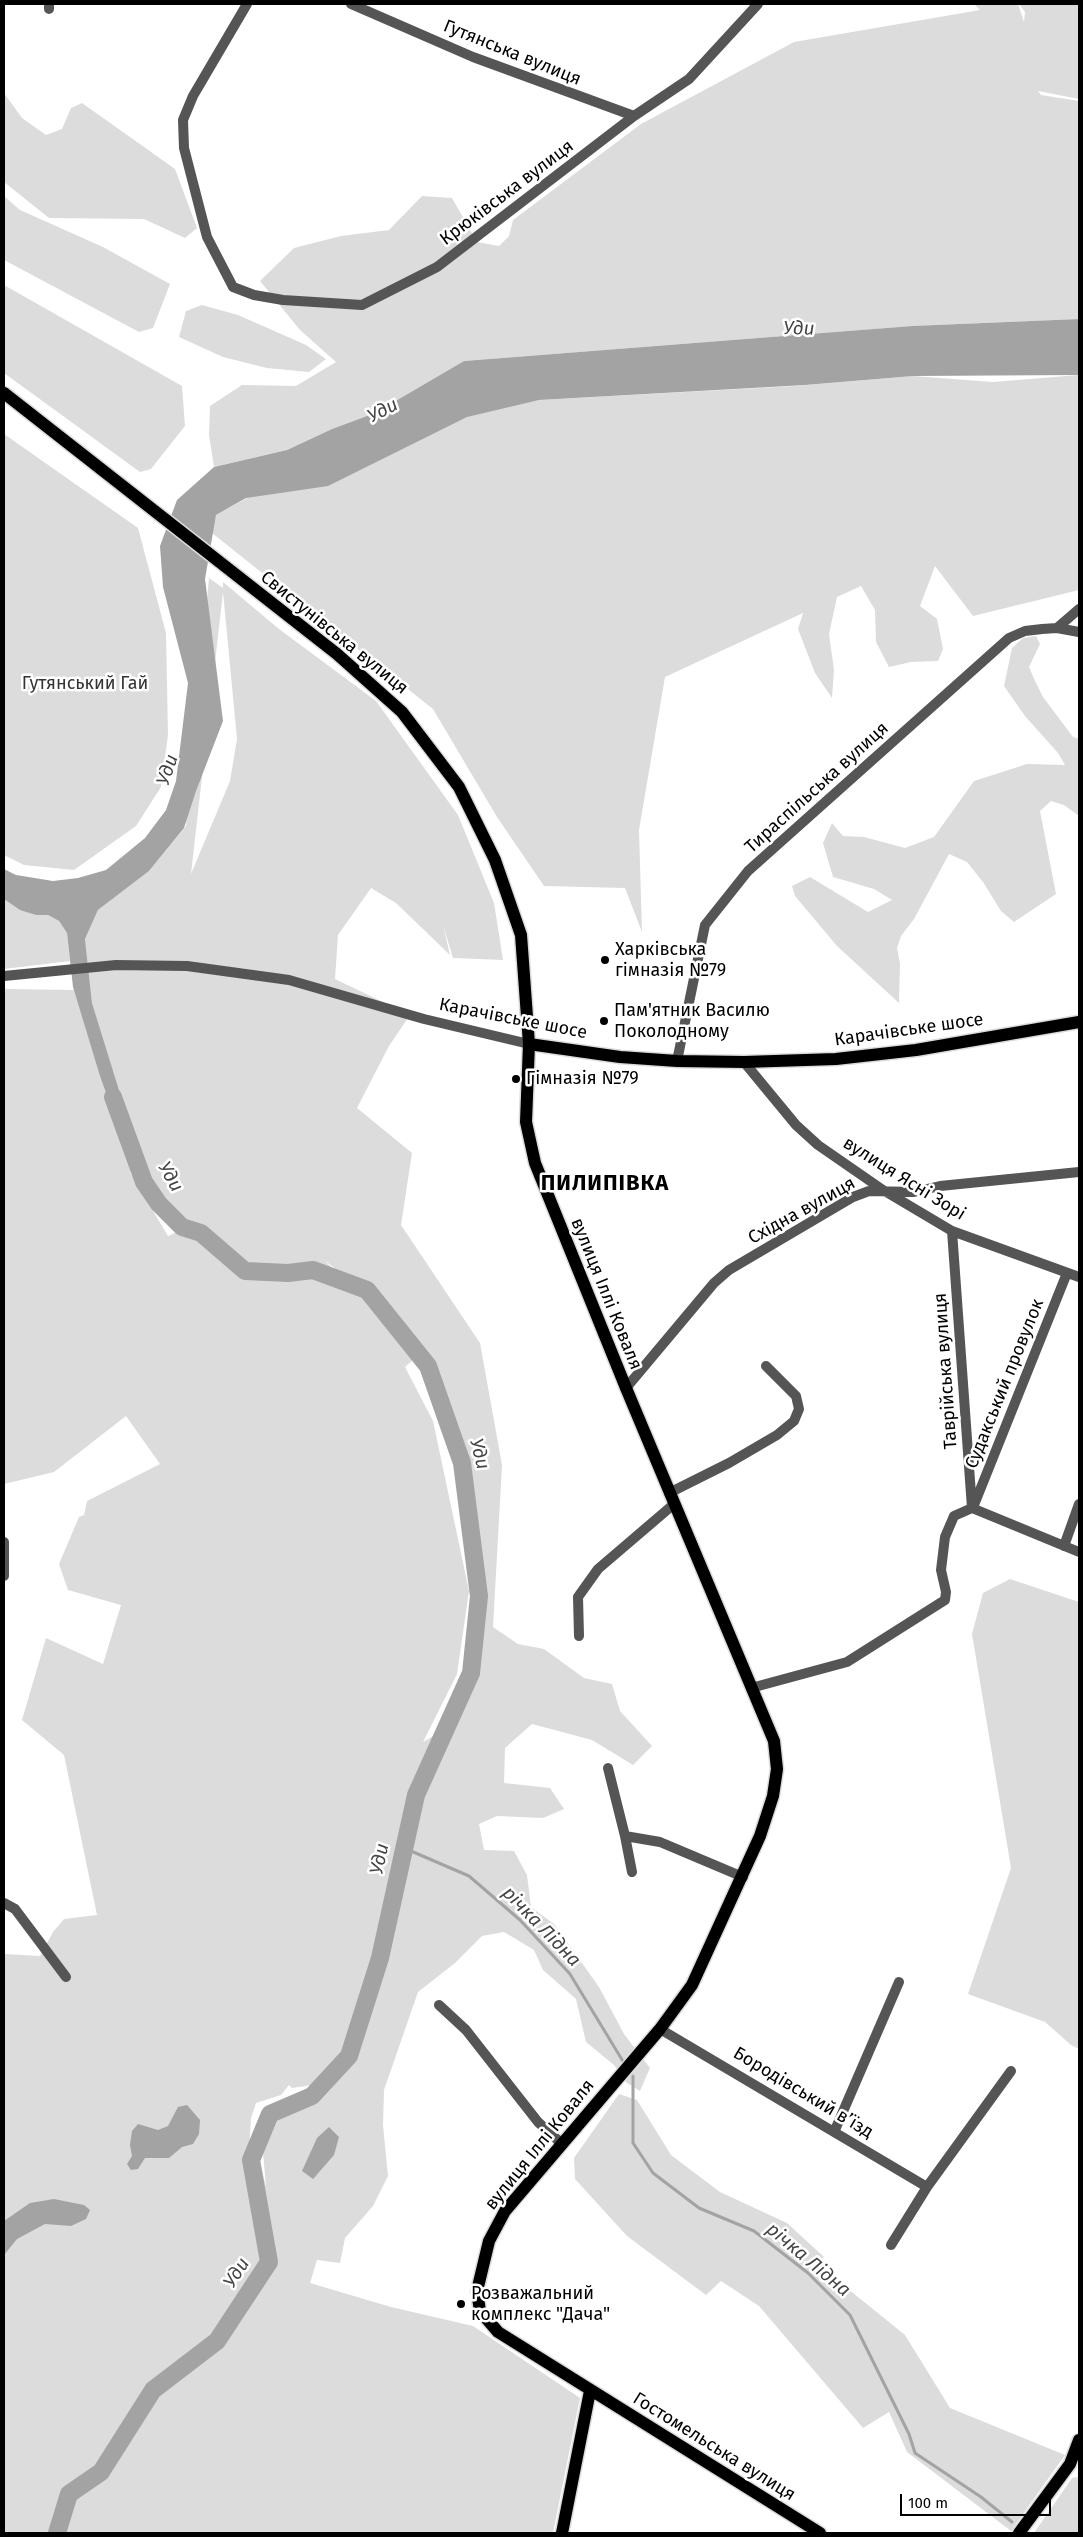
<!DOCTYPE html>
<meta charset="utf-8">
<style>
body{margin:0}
#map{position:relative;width:1083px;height:2537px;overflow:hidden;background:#fff;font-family:"Fira Sans",sans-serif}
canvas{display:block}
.frame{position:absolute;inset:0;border:5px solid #000;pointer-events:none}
.scale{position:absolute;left:900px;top:2494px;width:151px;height:22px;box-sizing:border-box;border:2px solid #000;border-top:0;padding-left:6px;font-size:15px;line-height:18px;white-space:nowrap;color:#000;-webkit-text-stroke:4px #fff;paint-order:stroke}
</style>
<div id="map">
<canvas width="1083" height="2537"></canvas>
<div class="frame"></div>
<div class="scale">100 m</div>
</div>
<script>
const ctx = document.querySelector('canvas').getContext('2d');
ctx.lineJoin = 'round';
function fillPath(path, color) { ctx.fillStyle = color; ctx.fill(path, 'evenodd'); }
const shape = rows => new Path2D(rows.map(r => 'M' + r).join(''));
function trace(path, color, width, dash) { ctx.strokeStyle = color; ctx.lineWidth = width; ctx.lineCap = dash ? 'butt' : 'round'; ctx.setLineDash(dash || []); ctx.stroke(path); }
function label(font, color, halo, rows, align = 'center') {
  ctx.font = font + ' "Fira Sans",sans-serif'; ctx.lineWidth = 5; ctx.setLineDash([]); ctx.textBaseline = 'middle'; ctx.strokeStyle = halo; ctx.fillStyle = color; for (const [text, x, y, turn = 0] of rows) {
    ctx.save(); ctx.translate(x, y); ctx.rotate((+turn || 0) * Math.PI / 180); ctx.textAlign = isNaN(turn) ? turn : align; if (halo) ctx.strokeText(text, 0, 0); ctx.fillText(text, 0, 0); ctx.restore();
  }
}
fillPath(shape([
 [974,4,1018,4,1024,22,1025,12,1019,4,1079,4,1079,99,1038,91,1041,95,1079,101,1079,319,912,326,464,361,375,413,332,429,287,450,214,467,209,435,210,406,242,385,296,386,336,362,300,330,260,281,294,248,341,236,389,230,422,196,452,198,477,242,499,246,509,236,513,220,641,124,794,42,980,10],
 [4,93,22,118,46,135,62,129,71,108,82,103,175,169,197,228,185,238,144,219,49,218,4,182],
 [4,196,20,210,103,247,170,284,153,328,139,332,4,260],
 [4,285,182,386,185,426,151,469,140,472,4,373],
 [202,305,238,315,306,345,326,359,309,372,267,368,223,357,179,337,186,311],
 [1079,375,1079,590,973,616,935,566,920,606,937,619,943,649,938,661,911,662,889,667,876,642,875,610,861,586,837,597,829,634,834,670,832,698,815,673,798,629,803,613,665,677,639,830,642,932,625,888,544,886,497,817,433,709,212,533,216,515,249,497,466,413,539,400,795,386,913,376,993,382],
 [4,434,138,528,166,633,168,735,161,787,136,826,74,870,24,865,4,855],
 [209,578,223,588,223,582,279,629,376,701,458,815,494,903,503,960,453,958,443,925,450,955,396,903,371,888,338,935,335,979,410,1015,389,1046,357,1108,412,1153,401,1225,480,1343,502,1465,493,1627,518,1644,544,1649,584,1678,612,1684,620,1711,652,1746,633,1765,592,1740,532,1724,505,1748,504,1783,550,1788,564,1809,543,1818,497,1816,479,1824,484,1850,514,1851,527,1875,531,1907,554,1924,572,1949,599,1987,624,2034,650,2068,640,2091,627,2083,614,2065,586,2042,576,1999,543,1970,534,1950,504,1932,482,1936,455,1963,418,1992,384,2090,383,2125,388,2176,373,2206,345,2238,340,2263,317,2260,310,2283,391,2307,473,2326,580,2398,553,2533,4,2533,4,1949,5,1954,40,1956,53,1932,64,1919,97,1915,64,1755,22,1720,46,1638,103,1664,121,1605,68,1590,59,1564,79,1517,84,1515,87,1501,160,1464,126,1416,54,1472,4,1484,4,989,74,990,137,1171,130,1172,168,1236,194,1224,182,1217,160,1195,137,1157,92,1003,85,939,98,910,149,871,186,826],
 [223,592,237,739,230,781,191,874],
 [196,1225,207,1230,234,1255,260,1268,280,1262,243,1274],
 [324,1260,398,1317,421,1348,359,1294],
 [423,1351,470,1479,485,1578,477,1678,421,1796,389,1933,356,2049,312,2096,278,2116,263,2152,266,2187,261,2166,247,2185,251,2118,256,2103,281,2095,289,2085,292,2088,313,2085,339,2058,347,2046,377,1952,412,1798,440,1732,423,1742,457,1674,469,1591,433,1421,405,1367],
 [1036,636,1040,644,1029,667,1035,681,1043,697,1073,737,1079,739,1079,816,1064,805,1051,801,1040,811,1056,894,1014,922,1001,911,983,882,967,862,949,854,914,919,901,936,897,948,900,964,899,1003,837,946,795,896,792,886,810,877,868,912,892,900,874,889,833,877,823,843,832,823,843,836,864,837,905,848,934,837,974,781,1027,764,1065,765,1058,753,1025,716,1004,686,1012,648,1023,638],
 [4,899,36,915,48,915,59,921,67,933,70,961,4,969],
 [1010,1579,1079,1602,1079,2049,1071,2045,1045,2022,968,1994,1011,1868,972,1634,983,1593],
 [619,2094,637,2100,671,2155,720,2192,787,2223,824,2257,816,2263,905,2335,950,2408,1065,2455,1011,2531,907,2452,889,2412,863,2428,759,2306,721,2281,706,2295,627,2236,575,2179,574,2158],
 [1079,2477,1079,2533,1034,2533,1072,2478]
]), '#dcdcdc');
fillPath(shape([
 [1079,319,1079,375,913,376,805,385,539,400,467,417,328,486,246,498,216,515,205,579,223,721,196,791,184,828,149,871,98,910,85,939,92,1003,126,1113,118,1126,100,1076,73,987,67,933,59,921,48,915,36,915,20,910,4,899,4,869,16,875,53,881,78,878,106,870,145,838,166,810,176,781,188,683,163,587,160,546,177,500,214,467,287,450,332,429,375,413,464,361,912,326],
 [187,2105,200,2120,199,2134,193,2144,182,2147,169,2158,145,2158,138,2169,131,2170,127,2164,132,2156,130,2145,132,2131,138,2124,158,2130,168,2126,178,2107],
 [329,2127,339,2137,334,2155,313,2179,302,2171,317,2138],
 [54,2199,84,2205,90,2210,86,2219,71,2226,45,2224,17,2239,4,2255,4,2221,30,2203]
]), '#a3a3a3');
trace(shape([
 [404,1848,469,1876,520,1920,570,1974,624,2063],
 [633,2076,633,2143,653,2173,699,2208,754,2231,808,2273,850,2315,909,2434,915,2453,981,2497,1012,2522]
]), '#a3a3a3', 3);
trace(shape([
 [57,2533,69,2494,101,2472,153,2390,217,2341,269,2262,251,2160,270,2114,312,2096,349,2056,380,1958,416,1795,471,1673,479,1596,462,1463,428,1366,367,1290,313,1270,288,1273,245,1271,201,1233,182,1227,159,1204,144,1182,113,1097]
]), '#a3a3a3', 18);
const primary = shape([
 [4,393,337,654,402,712,459,787,495,860,521,935,529,1044,526,1122,535,1163,626,1388,774,1741,777,1769,773,1796,760,1836,692,1985,660,2029,505,2211,489,2241,477,2291,480,2311,498,2332,820,2533],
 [529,1044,620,1057,677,1061,744,1062,836,1059,916,1050,1079,1022],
 [562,2533,590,2391],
 [1019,2533,1070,2464,1079,2440]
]);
trace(primary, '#dbdbdb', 15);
trace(shape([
 [49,4,49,9],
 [247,4,193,96,183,120,184,148,207,237,233,287,254,295,283,300,362,305,437,267,634,116,689,79,758,4],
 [351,4,473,57,634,116],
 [1057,628,1079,609],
 [4,976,116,965,187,966,289,980,424,1019,529,1044],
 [677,1061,705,925,748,871,1009,638,1025,631,1042,629,1057,628,1079,632],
 [744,1062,796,1125,818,1145,883,1190,952,1231,1079,1277],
 [952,1231,972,1508],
 [626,1388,714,1283,729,1270,853,1197,869,1191,914,1192,940,1186,1079,1172],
 [669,1493,729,1463,777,1435,794,1421,799,1409,796,1396,766,1366],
 [974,1505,1067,1273],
 [4,1542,4,1576],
 [1064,1546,1079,1504],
 [579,1636,578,1597,598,1569,674,1504],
 [751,1688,847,1662,945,1600,946,1592,941,1570,945,1537,954,1516,972,1508,1079,1552],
 [608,1768,625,1836,660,1842,743,1877],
 [625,1836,632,1872],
 [4,1903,15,1909,66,1977],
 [439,2005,466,2030,538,2122,562,2144],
 [660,2029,927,2187],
 [835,2130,899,1982],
 [891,2245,927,2187,1011,2071]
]), '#555', 10);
trace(primary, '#000', 12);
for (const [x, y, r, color] of [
 [605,960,5,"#000"],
 [604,1021,5,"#000"],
 [516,1079,5,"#000"],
 [461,2304,5,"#000"]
]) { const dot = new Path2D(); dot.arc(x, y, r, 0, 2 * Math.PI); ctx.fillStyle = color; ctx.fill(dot); trace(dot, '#fff', 2); }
label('18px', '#000', '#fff', [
 ["Гутянська вулиця",512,53,22],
 ["Крюківська вулиця",507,193,-37],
 ["Свистунівська вулиця",334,633,39],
 ["Тираспільська вулиця",817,788,-42],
 ["Карачівське шосе",513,1019,11],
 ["Карачівське шосе",909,1030,-8],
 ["вулиця Ясні Зорі",904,1179,32],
 ["Східна вулиця",802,1211,-29],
 ["вулиця Іллі Коваля",606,1294,68],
 ["Таврійська вулиця",946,1371,-94],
 ["Судакський провулок",1005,1384,-68],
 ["Бородівський в’їзд",803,2093,31],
 ["вулиця Іллі Коваля",540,2145,-51],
 ["Гостомельська вулиця",714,2447,32]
]);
label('18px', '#333', '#fff', [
 ["Гутянський Гай",85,684]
]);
label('18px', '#000', '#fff', [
 ["Харківська",615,950],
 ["гімназія №79",615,971],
 ["Пам'ятник Василю",614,1011],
 ["Поколодному",614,1032],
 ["Гімназія №79",526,1079],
 ["Розважальний",471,2294],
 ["комплекс \"Дача\"",471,2315]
], 'left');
label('italic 19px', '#444', '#fff', [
 ["Уди",799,329,1],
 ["Уди",383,411,-27],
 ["Уди",168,770,-71],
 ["Уди",170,1177,60],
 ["Уди",479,1454,76],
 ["Уди",380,1859,-78],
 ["річка Лідна",541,1927,46],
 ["річка Лідна",808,2260,40],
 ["Уди",237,2273,-57]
]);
ctx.letterSpacing = '1px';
label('bold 22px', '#000', '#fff', [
 ["ПИЛИПІВКА",605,1184]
]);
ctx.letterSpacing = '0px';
</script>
